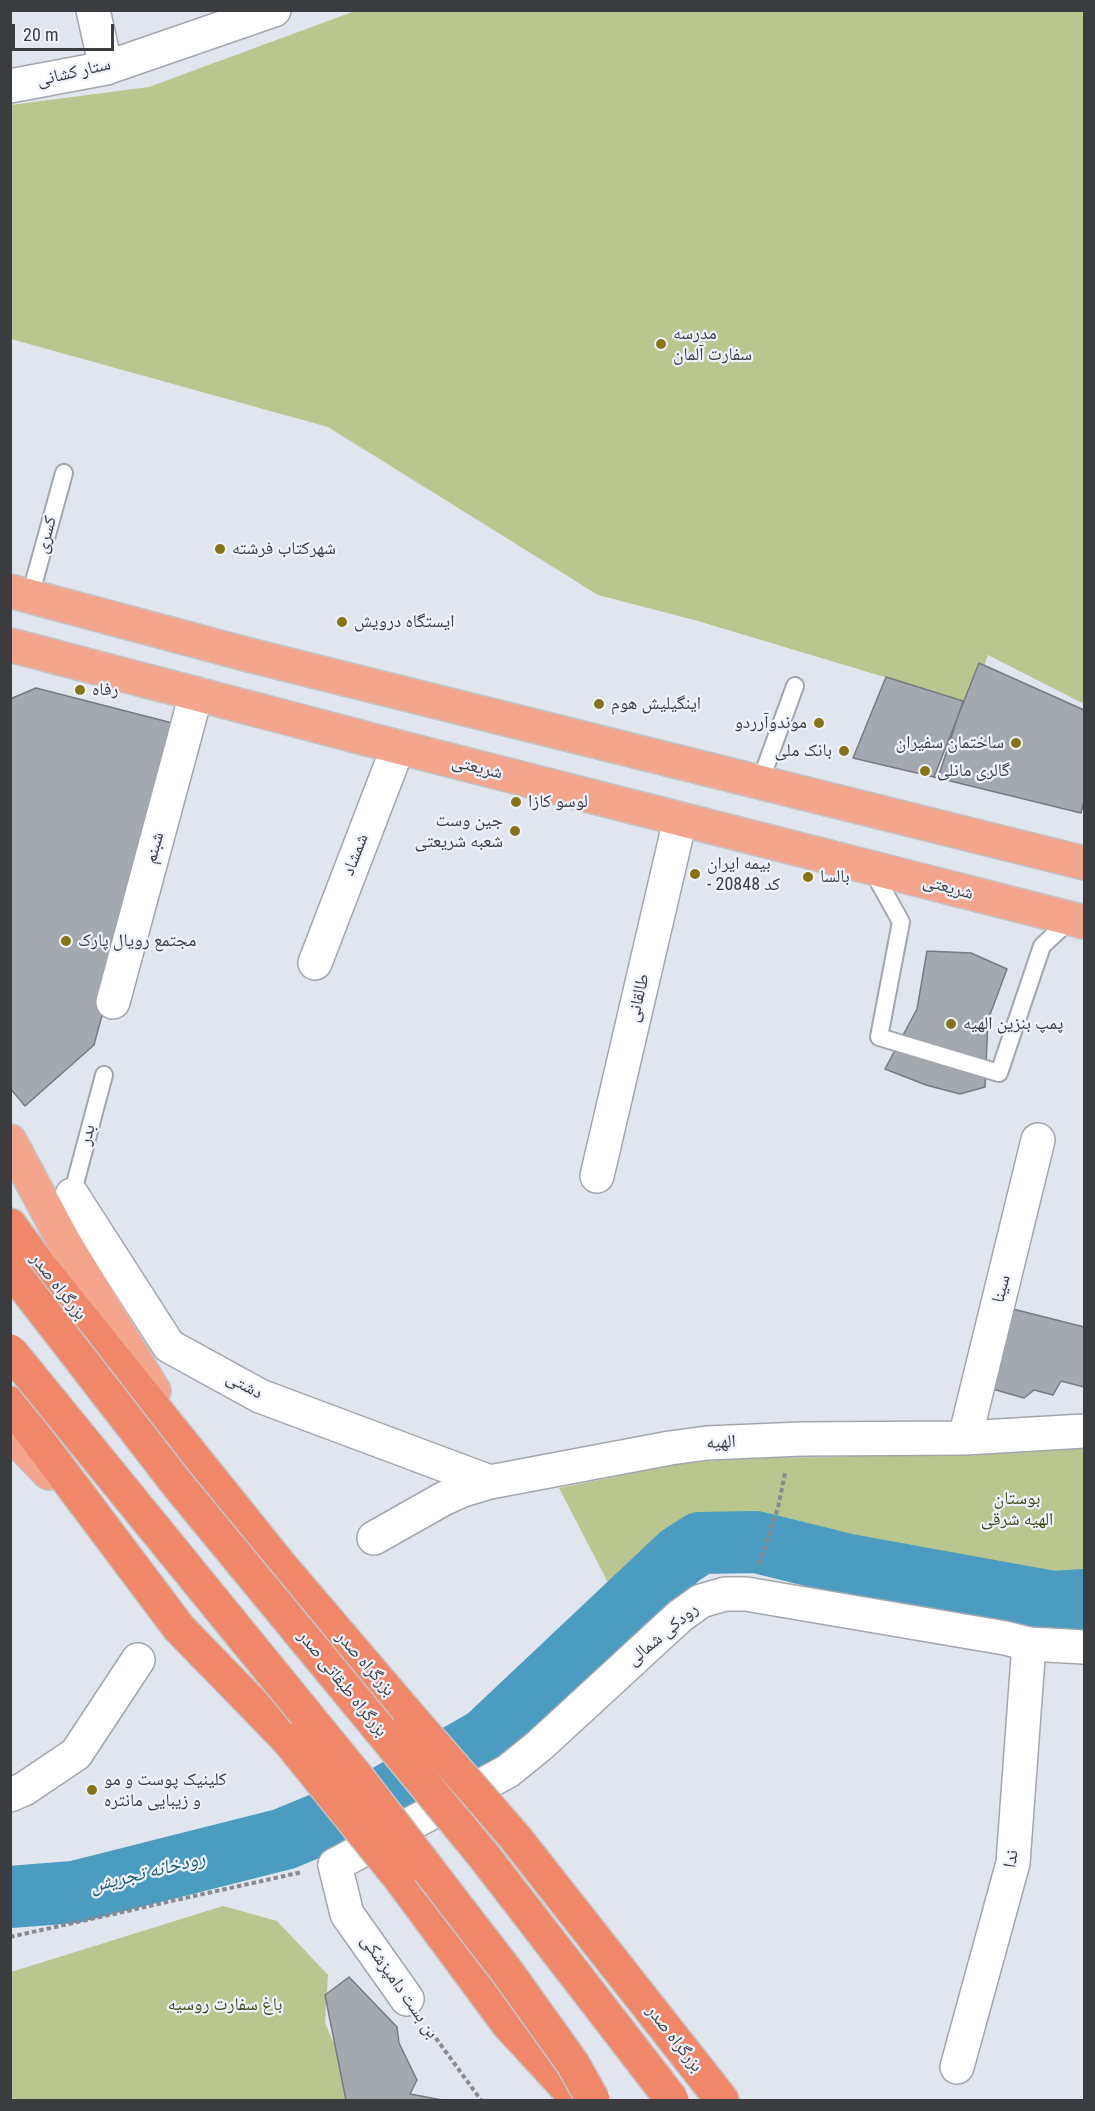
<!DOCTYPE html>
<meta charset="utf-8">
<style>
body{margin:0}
#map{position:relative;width:1095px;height:2111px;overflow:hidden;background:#e1e5ed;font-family:"Roboto Condensed",sans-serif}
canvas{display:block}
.frame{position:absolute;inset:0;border:12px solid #3b3c40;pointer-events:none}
.scale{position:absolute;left:12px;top:24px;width:102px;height:27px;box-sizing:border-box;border:3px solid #3b3c40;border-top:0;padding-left:8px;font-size:18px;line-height:21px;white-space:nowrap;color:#3b3c40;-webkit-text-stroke:4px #eef2fa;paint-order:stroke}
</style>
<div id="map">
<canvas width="1095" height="2111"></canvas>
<div class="frame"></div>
<div class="scale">20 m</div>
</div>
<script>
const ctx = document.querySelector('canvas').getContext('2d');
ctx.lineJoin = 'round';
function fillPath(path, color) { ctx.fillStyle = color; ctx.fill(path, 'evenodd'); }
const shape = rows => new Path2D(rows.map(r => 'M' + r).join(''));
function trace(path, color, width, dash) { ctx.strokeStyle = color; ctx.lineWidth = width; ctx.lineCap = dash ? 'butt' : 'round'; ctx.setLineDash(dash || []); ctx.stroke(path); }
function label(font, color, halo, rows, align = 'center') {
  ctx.font = font + ' "Roboto Condensed","Noto Naskh Arabic",sans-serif'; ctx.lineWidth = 4.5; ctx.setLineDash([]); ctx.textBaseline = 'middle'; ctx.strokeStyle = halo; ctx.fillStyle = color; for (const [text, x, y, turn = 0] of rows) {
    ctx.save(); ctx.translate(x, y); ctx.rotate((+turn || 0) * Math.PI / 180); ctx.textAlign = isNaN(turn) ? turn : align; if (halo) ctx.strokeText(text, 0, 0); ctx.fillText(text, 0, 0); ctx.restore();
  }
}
fillPath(shape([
 [355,11,1084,11,1084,704,988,655,971,703,698,621,598,595,328,427,11,339,11,105,149,87],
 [1084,1439,1084,1574,1041,1577,955,1570,811,1532,719,1517,692,1522,613,1592,559,1488,679,1464,734,1458,839,1457,902,1450],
 [223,1906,277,1921,328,1975,325,2023,359,2100,11,2100,11,1972]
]), '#bac68f');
trace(shape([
 [10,1897,74,1892,284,1839,381,1799,486,1739,680,1556,700,1543,756,1542,849,1565,1053,1602,1084,1600]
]), '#4b9cc0', 62);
const building = shape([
 [979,663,1084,710,1084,801,1081,813,934,777,979,663],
 [886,677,963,701,938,778,853,758,886,677],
 [36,688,184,726,150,837,94,1045,25,1106,10,1088,10,699,36,688],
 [927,951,971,953,1007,969,988,1020,985,1087,960,1094,926,1085,885,1069,917,1009,927,951],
 [1005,1307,1084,1327,1084,1387,1061,1381,1053,1395,1034,1390,1024,1398,989,1388,1005,1307],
 [349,1977,397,2027,399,2043,417,2080,410,2094,442,2100,346,2100,325,1995,349,1977]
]);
fillPath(building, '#a4a8af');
trace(building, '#767a81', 1.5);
const service = shape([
 [30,596,64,473],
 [760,782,795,686],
 [871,868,901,922,879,1037,999,1073,1042,946,1071,919],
 [72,1195,104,1075]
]);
const minor = shape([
 [93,10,106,68],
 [315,963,398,747],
 [113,1002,196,694],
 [597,1176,680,820],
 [72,1195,169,1346,260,1396,490,1482],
 [965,1438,1038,1140],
 [374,1538,443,1499,463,1490,490,1482,670,1448,707,1443,802,1439,965,1438,1084,1431],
 [10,1795,24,1789,76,1754,138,1660],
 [335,1865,347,1914,407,1999],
 [957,2067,1013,1863,1029,1644]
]);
const tertiary = shape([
 [10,86,106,68,274,10],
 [335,1865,508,1771,540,1745,680,1616,701,1601,725,1594,746,1594,1005,1638,1029,1644,1084,1647]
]);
const primary = shape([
 [10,591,249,655,1084,863],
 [10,645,398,747,1084,922],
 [10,1141,64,1242,154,1391],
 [10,1433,49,1473]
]);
const trunk = shape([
 [10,1225,40,1266,281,1566,410,1717],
 [10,1403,179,1628,288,1740],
 [514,1836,722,2100],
 [399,1877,508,2024,578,2100]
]);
trace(service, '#a2a6ad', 20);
trace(minor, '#a2a6ad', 36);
trace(tertiary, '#a2a6ad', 36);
trace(primary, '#c4c4c6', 36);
trace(trunk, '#c4c4c6', 36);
trace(shape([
 [759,1564,778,1508,785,1473],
 [10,1937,302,1872],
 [427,2026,481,2100]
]), '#888a90', 4, [4.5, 3]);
trace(service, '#fff', 16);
trace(minor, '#fff', 33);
trace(tertiary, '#fff', 33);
trace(primary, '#f3a58e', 33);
trace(trunk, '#ef8768', 33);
const trunkBridge = shape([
 [10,1268,178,1485,483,1855,672,2100],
 [10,1351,358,1778,508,1973,573,2064,593,2100],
 [410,1717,514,1836],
 [288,1740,399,1877]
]);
trace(trunkBridge, '#c4c4c6', 36, []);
trace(trunkBridge, '#ef8768', 33);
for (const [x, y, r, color] of [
 [661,344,6,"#857518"],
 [220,549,6,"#857518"],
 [342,622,6,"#857518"],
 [80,690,6,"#857518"],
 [599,704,6,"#857518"],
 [819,723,6,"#857518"],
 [1016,743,6,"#857518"],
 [844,751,6,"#857518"],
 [925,771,6,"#857518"],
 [516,802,6,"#857518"],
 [515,831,6,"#857518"],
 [695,874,6,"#857518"],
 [808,877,6,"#857518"],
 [66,941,6,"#857518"],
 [951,1024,6,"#857518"],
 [92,1790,6,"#857518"]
]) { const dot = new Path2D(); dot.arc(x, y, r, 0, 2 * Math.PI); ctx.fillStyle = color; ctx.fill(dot); trace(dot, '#eef2fa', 2); }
label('18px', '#3b3c40', '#eef2fa', [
 ["ستار کشانی",74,73,-13],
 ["کسری",47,535,-75],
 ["شریعتی",477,768,14],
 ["شبنم",155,848,-75],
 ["شمشاد",356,855,-69],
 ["شریعتی",948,888,15],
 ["طالقانی",639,998,-77],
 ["بدر",88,1135,-75],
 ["بزرگراه صدر",58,1287,52],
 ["سینا",1002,1289,-76],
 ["دشتی",244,1386,28],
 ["الهیه",721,1443,-3],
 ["رودکی شمالی",663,1635,-40],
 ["بزرگراه صدر",365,1664,49],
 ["بزرگراه طبقاتی صدر",342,1684,51],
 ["ندا",1012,1859,-81],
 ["بن بست دامپزشکی",399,1987,55],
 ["بزرگراه صدر",674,2039,52]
]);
label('18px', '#3b3c40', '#eef2fa', [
 ["مدرسه",673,334],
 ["سفارت آلمان",673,355],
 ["شهرکتاب فرشته",232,549],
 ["ایستگاه درویش",354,622],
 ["رفاه",92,690],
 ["اینگیلیش هوم",611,704],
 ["موندوآرردو",807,723,"right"],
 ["ساختمان سفیران",1004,743,"right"],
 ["بانک ملی",832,751,"right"],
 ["گالری مانلی",937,771],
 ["لوسو کازا",528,802],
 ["جین وست",503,821,"right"],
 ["شعبه شریعتی",503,842,"right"],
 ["بیمه ایران",707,864],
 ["- کد 20848",707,885],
 ["بالسا",820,877],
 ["مجتمع رویال پارک",78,941],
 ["پمپ بنزین الهیه",963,1024],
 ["کلینیک پوست و مو",104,1780],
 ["و زیبایی مانتره",104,1801]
], 'left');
label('18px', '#3e4813', '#eef2fa', [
 ["بوستان",1017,1499],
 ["الهیه شرقی",1017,1520],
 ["باغ سفارت روسیه",225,2005]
]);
label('italic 20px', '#1d5c75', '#eef2fa', [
 ["رودخانه تجریش",148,1873,-14]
]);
</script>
